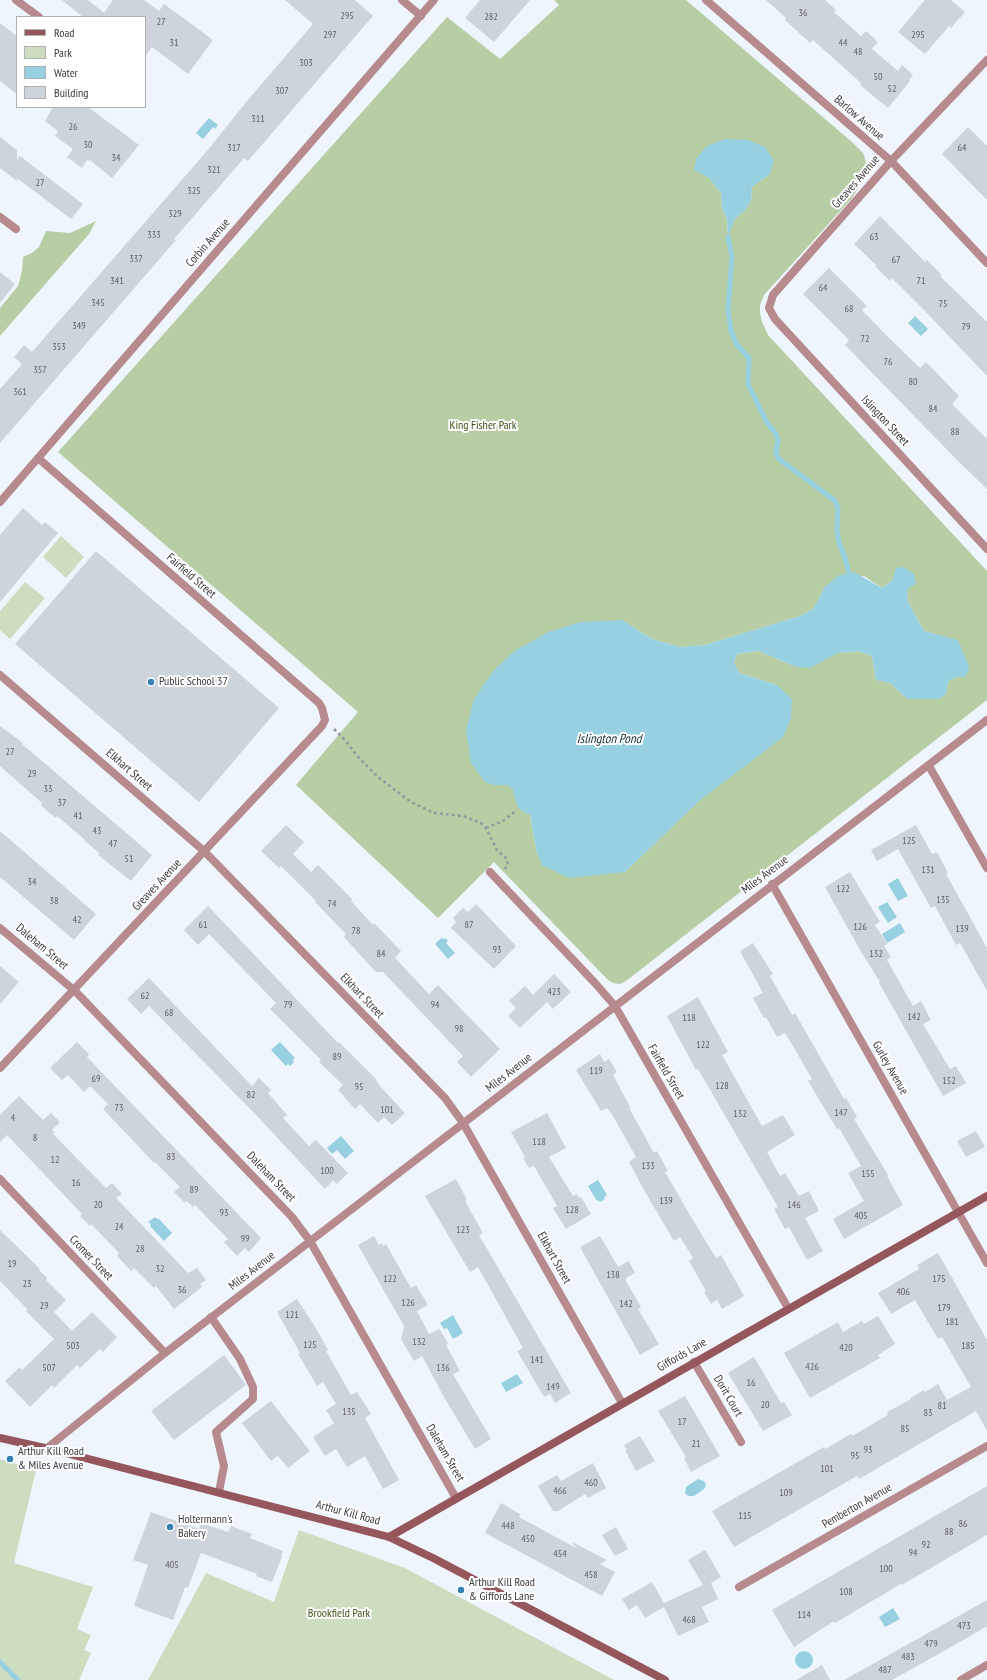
<!DOCTYPE html>
<style>
body{margin:0}
#map{position:relative;width:987px;height:1680px;overflow:hidden;background:#eef5fd;font-family:"PT Sans Narrow",sans-serif}
canvas{display:block}
.legend{position:absolute;left:16px;top:16px;width:130px;height:92px;box-sizing:border-box;background:#fff;border:1px solid #afb0b2;margin:0;padding:5px 7px;list-style:none;font-size:12px;color:#383a3e}
.legend li{display:flex;align-items:center;gap:8px;height:20px}
.legend b{width:20px;border:1px solid #afb0b2}
</style>
<div id="map">
<canvas width="987" height="1680"></canvas>
<ul class="legend">
<li><b style="height:5px;background:#95565c"></b>Road</li>
<li><b style="height:11px;background:#ceddc0"></b>Park</li>
<li><b style="height:11px;background:#97d0e1"></b>Water</li>
<li><b style="height:11px;background:#cdd4dc"></b>Building</li>
</ul>
</div>
<script>
const ctx = document.querySelector('canvas').getContext('2d');
ctx.lineJoin = 'round';
function fillPath(path, color) { ctx.fillStyle = color; ctx.fill(path, 'evenodd'); }
const shape = rows => new Path2D(rows.map(r => 'M' + r).join(''));
function trace(path, color, width, dash) { ctx.strokeStyle = color; ctx.lineWidth = width; ctx.lineCap = dash ? 'butt' : 'round'; ctx.setLineDash(dash || []); ctx.stroke(path); }
function label(font, color, halo, rows, align = 'center') {
  ctx.font = font + ' "PT Sans Narrow",sans-serif'; ctx.lineWidth = 4; ctx.setLineDash([]); ctx.textBaseline = 'middle'; ctx.strokeStyle = halo; ctx.fillStyle = color; for (const [text, x, y, turn = 0] of rows) {
    ctx.save(); ctx.translate(x, y); ctx.rotate((+turn || 0) * Math.PI / 180); ctx.textAlign = isNaN(turn) ? turn : align; if (halo) ctx.strokeText(text, 0, 0); ctx.fillText(text, 0, 0); ctx.restore();
  }
}
fillPath(shape([
 [61,536,84,557,66,578,43,557],
 [25,582,45,598,10,639,0,630,0,611],
 [0,1459,36,1470,14,1563,93,1587,77,1629,91,1635,84,1650,91,1653,79,1680,0,1680],
 [299,1530,405,1568,614,1680,148,1680,206,1573,274,1602]
]), '#ceddc0');
fillPath(shape([
 [554,0,686,0,852,142,863,153,866,162,861,184,852,198,764,295,760,305,760,313,762,322,768,335,987,571,987,700,626,981,620,984,613,983,608,980,494,862,438,918,296,785,358,712,58,452,447,17,500,59,559,5],
 [770,174,752,187,751,200,745,210,735,219,728,236,727,219,722,208,721,193,709,178],
 [897,568,907,590,908,602,924,631,957,640,957,677,948,681,946,694,939,699,907,699,890,683,876,680,872,656,858,651,838,653,825,659,796,667,759,651,737,654,734,662,739,673,777,685,699,801,625,872,537,853,530,815,522,811,515,798,514,790,508,785,622,620,652,639,680,647,705,645,800,616,813,609,825,587,864,576,882,588,892,581],
 [96,221,89,234,0,336,0,308,18,286,22,271,23,257,32,253,39,247,46,231,70,233]
]), '#b7cda3');
fillPath(shape([
 [209,118,218,125,215,129,213,127,203,139,196,133],
 [725,139,748,140,765,147,774,161,770,174,752,187,751,200,745,210,735,219,728,237,727,219,722,208,721,193,709,178,694,170,696,159,707,146],
 [915,316,928,329,921,336,908,323],
 [904,567,914,574,916,583,907,590,908,602,924,631,958,640,968,664,969,670,965,677,957,677,948,681,946,694,939,699,907,699,890,683,876,680,872,656,858,651,838,653,810,668,796,667,759,651,737,654,734,662,739,673,777,685,792,699,791,718,783,737,699,801,625,872,569,878,542,865,537,853,530,815,522,811,517,806,513,790,508,785,494,785,485,782,471,763,466,730,474,699,494,670,516,650,548,632,580,622,622,620,652,639,680,647,705,645,800,616,813,609,825,587,839,575,854,572,882,588,892,581,896,568],
 [898,878,908,896,898,901,888,884],
 [887,902,897,917,888,923,878,907],
 [900,923,905,932,887,943,882,934],
 [441,938,443,939,445,938,448,941,446,943,455,953,448,959,435,944],
 [280,1042,295,1058,293,1060,294,1062,290,1066,288,1064,286,1066,271,1050],
 [341,1136,354,1151,345,1159,337,1150,332,1154,327,1148],
 [598,1180,607,1195,604,1197,605,1199,600,1202,598,1200,597,1201,588,1186],
 [155,1217,157,1219,158,1218,172,1233,164,1241,150,1226,151,1224,148,1222],
 [453,1315,463,1333,453,1339,447,1328,444,1329,440,1323],
 [517,1374,523,1383,506,1392,501,1383],
 [698,1479,704,1481,706,1485,704,1489,694,1496,688,1496,685,1493,686,1487],
 [893,1608,900,1619,885,1627,879,1617],
 '795 1660a9 9 0 1 1 18 0a9 9 0 1 1-18 0Z'
]), '#97d0e1');
trace(shape([
 [728,237,732,257,728,309,731,331,737,345,749,358,748,384,766,421,776,434,778,440,776,454,779,459,834,500,838,507,837,530,839,543,844,555,849,573],
 [0,1662,18,1680]
]), '#97d0e1', 5);
fillPath(shape([
 [62,0,88,0,104,13,113,0,144,0,159,11,164,4,213,40,188,74,152,47,145,57,145,17,83,17],
 [285,0,355,0,373,16,248,161,244,158,238,165,174,239,176,240,163,255,0,443,0,389,22,364,14,357,24,345,32,352,207,151,247,101,313,24],
 [480,0,530,0,494,42,465,18],
 [766,0,825,0,836,10,834,12,861,36,866,31,878,42,872,49,898,71,902,65,913,75,909,80,910,81,888,108,860,85,861,83,813,40,810,43,785,20,786,18],
 [925,0,951,0,965,12,951,28,949,26,925,54,898,32],
 [0,23,17,36,17,94,0,81],
 [53,107,88,107,139,145,112,178,90,160,89,161,87,160,82,168,67,157,73,149,55,136,58,131,45,121],
 [968,127,987,146,987,200,942,154],
 [0,137,17,150,17,160,20,156,83,204,71,219,17,178,17,181,0,168],
 [880,216,925,262,927,260,942,275,940,276,987,322,987,376,924,310,892,278,890,281,875,266,876,265,854,244],
 [829,268,867,306,862,310,885,334,920,368,926,362,959,396,952,404,987,439,987,489,958,461,845,345,849,340,803,294],
 [0,272,15,284,0,303],
 [23,508,42,525,45,522,58,533,0,602,0,535],
 [96,551,279,708,199,802,15,644],
 [0,726,23,743,22,744,152,855,131,881,98,855,99,853,84,840,84,839,57,816,56,818,48,812,41,805,42,803,0,766],
 [286,825,304,842,293,854,311,872,318,865,352,899,351,901,373,925,374,923,401,951,395,958,429,994,438,985,500,1049,471,1077,457,1062,463,1056,383,972,376,972,362,957,344,937,346,934,315,902,316,901,281,866,279,868,261,851],
 [916,825,932,854,937,852,948,873,946,874,987,948,987,991,960,943,956,945,935,906,931,908,898,849,877,861,871,850],
 [0,831,96,914,74,940,0,877],
 [850,872,880,922,875,925,887,944,884,946,891,957,887,960,913,1006,921,1001,931,1020,923,1024,950,1069,956,1066,966,1083,943,1096,879,983,880,982,860,950,825,887],
 [476,904,516,946,494,969,451,928,456,922,453,918,463,908,468,912],
 [208,906,338,1043,339,1042,375,1078,379,1085,405,1113,392,1125,384,1117,378,1123,360,1104,355,1109,338,1090,343,1085,319,1062,321,1060,270,1009,276,1003,209,934,198,945,184,930],
 [753,943,773,974,770,976,792,1015,795,1013,844,1099,846,1098,857,1117,854,1119,888,1175,887,1176,903,1205,844,1239,833,1219,864,1201,848,1173,861,1166,839,1128,837,1129,808,1081,812,1079,790,1041,785,1033,777,1037,766,1017,764,1018,753,998,763,993,740,951],
 [0,966,19,982,0,1004],
 [554,974,571,992,553,1009,547,1002,520,1028,508,1016,516,1008,509,1001,525,986,533,995],
 [149,978,252,1086,259,1078,271,1090,268,1093,287,1115,283,1118,309,1146,316,1140,348,1173,337,1184,333,1180,325,1189,258,1117,149,1006,141,1014,127,999],
 [698,997,728,1052,722,1055,762,1126,783,1115,795,1135,767,1152,780,1176,785,1173,799,1196,809,1191,819,1211,805,1218,823,1251,807,1260,789,1227,785,1229,774,1209,778,1207,698,1069,696,1070,667,1016],
 [77,1042,89,1054,87,1057,261,1238,249,1252,245,1248,237,1256,224,1242,228,1239,195,1205,193,1207,187,1201,185,1203,174,1192,180,1187,155,1162,154,1163,103,1109,108,1104,90,1086,84,1092,68,1075,62,1080,50,1068],
 [600,1054,604,1062,609,1059,617,1072,613,1075,630,1107,629,1108,654,1153,657,1151,668,1171,665,1172,691,1217,716,1258,721,1255,744,1296,722,1309,717,1300,711,1304,704,1292,706,1291,689,1261,693,1258,680,1237,674,1241,645,1192,629,1162,636,1157,613,1116,607,1108,601,1111,576,1070],
 [19,1096,43,1120,51,1113,60,1122,52,1130,55,1132,53,1134,106,1188,112,1183,122,1194,116,1198,188,1273,197,1268,206,1280,200,1284,202,1287,174,1309,156,1286,154,1288,134,1268,131,1271,117,1256,119,1253,91,1224,90,1226,80,1216,82,1214,7,1135,0,1142,0,1115],
 [547,1113,566,1148,549,1157,573,1196,577,1194,579,1198,581,1197,591,1214,566,1229,553,1208,557,1206,534,1166,529,1168,523,1158,525,1157,511,1132],
 [976,1131,985,1147,966,1157,957,1141],
 [456,1179,467,1200,465,1201,483,1233,479,1235,571,1393,555,1403,550,1394,544,1397,517,1351,523,1348,478,1267,470,1272,425,1196],
 [0,1230,40,1269,39,1270,47,1278,46,1280,66,1300,54,1312,72,1331,92,1312,117,1337,103,1352,100,1349,80,1368,77,1365,54,1388,52,1385,30,1407,5,1381,20,1367,22,1370,54,1339,26,1311,28,1310,0,1281],
 [374,1236,379,1245,382,1243,383,1246,386,1244,411,1288,416,1285,428,1305,417,1311,429,1334,439,1329,448,1343,446,1345,460,1371,453,1374,491,1439,475,1449,444,1397,422,1356,414,1361,401,1339,404,1326,358,1245],
 [600,1236,618,1267,629,1261,635,1273,626,1278,626,1281,641,1307,638,1309,659,1344,640,1355,580,1247],
 [938,1253,987,1340,987,1431,976,1411,859,1479,857,1476,734,1547,712,1511,824,1447,825,1449,851,1434,852,1436,888,1415,887,1412,911,1399,910,1398,924,1390,925,1392,938,1384,947,1400,971,1387,942,1337,938,1339,915,1300,891,1314,878,1293,919,1269,917,1265],
 [297,1299,317,1330,328,1350,326,1351,351,1395,357,1392,371,1414,365,1418,399,1480,383,1489,365,1456,347,1467,336,1449,325,1456,313,1437,334,1423,326,1410,336,1404,323,1382,317,1386,298,1354,300,1353,277,1312],
 [878,1316,895,1344,878,1355,880,1358,810,1398,784,1353,838,1322,843,1332,862,1321,864,1324],
 [224,1355,246,1385,174,1440,151,1411],
 [754,1357,781,1403,784,1402,792,1415,763,1431,728,1373],
 [685,1396,720,1456,691,1472,684,1458,686,1457,658,1411],
 [271,1401,310,1451,288,1468,278,1456,271,1461,242,1423],
 [640,1436,655,1461,636,1471,625,1450,627,1450,624,1445],
 [593,1463,606,1488,588,1498,585,1494,558,1511,553,1511,538,1486,557,1475,561,1481],
 [987,1486,987,1535,902,1585,902,1583,889,1591,835,1623,834,1621,794,1647,772,1610],
 [501,1503,520,1514,519,1517,576,1548,572,1542,607,1560,600,1564,615,1572,602,1596,485,1533],
 [151,1512,199,1529,201,1523,228,1532,231,1526,252,1534,250,1538,283,1551,281,1556,282,1557,272,1582,256,1576,257,1574,201,1553,188,1588,185,1587,173,1620,134,1606,148,1565,133,1560],
 [616,1527,628,1549,615,1556,602,1535],
 [705,1550,721,1577,711,1583,718,1599,702,1607,709,1622,678,1636,664,1607,645,1618,637,1605,629,1610,622,1599,652,1582,664,1603,703,1585,688,1560],
 [987,1600,987,1626,960,1642,892,1680,844,1680],
 [822,1665,830,1680,796,1680]
]), '#cdd4dc');
trace(shape([
 [334,729,345,740,359,758,378,777,411,802,434,813,463,816,481,823,486,828,497,850,507,859,508,865,504,870],
 [486,828,503,821,517,810]
]), '#94999f', 2.5, [3, 3]);
trace(shape([
 [211,1317,240,1359,253,1387,253,1399,216,1432,224,1466,219,1492]
]), '#b78a8d', 8);
trace(shape([
 [16,0,39,17],
 [402,0,421,16],
 [706,0,891,161,987,263],
 [987,60,891,161,773,295,769,308,775,319,987,549],
 [0,217,16,229],
 [0,502,434,0],
 [0,675,204,851,445,1098,463,1123,622,1403],
 [929,766,987,868],
 [490,872,595,983,615,1006,788,1308],
 [772,884,987,1263],
 [0,928,75,991,292,1217,310,1241,456,1498],
 [0,1068,322,726,325,720,322,708,319,703,38,458],
 [0,1179,165,1353],
 [694,1362,741,1442],
 [47,1448,165,1353,987,720],
 [739,1587,987,1446],
 [961,1680,987,1665]
]), '#b78a8d', 8);
trace(shape([
 [0,1438,58,1451,389,1537,433,1558,665,1680],
 [389,1537,987,1196]
]), '#95565c', 8);
for (const [x, y, r, color] of [
 [151,682,4,"#3581b4"],
 [10,1459,4,"#3581b4"],
 [170,1527,4,"#3581b4"],
 [461,1590,4,"#3581b4"]
]) { const dot = new Path2D(); dot.arc(x, y, r, 0, 2 * Math.PI); ctx.fillStyle = color; ctx.fill(dot); trace(dot, '#fff', 1.5); }
label('10px', '#5d6066', null, [
 ["36",803,13],
 ["295",347,16],
 ["282",491,17],
 ["27",161,22],
 ["297",330,35],
 ["295",918,35],
 ["31",174,43],
 ["44",843,43],
 ["48",858,52],
 ["303",306,63],
 ["50",878,77],
 ["52",892,89],
 ["307",282,91],
 ["311",258,119],
 ["26",73,127],
 ["30",88,145],
 ["317",234,148],
 ["64",962,148],
 ["34",116,158],
 ["321",214,170],
 ["27",40,183],
 ["325",194,191],
 ["329",175,214],
 ["333",154,235],
 ["63",874,237],
 ["337",136,259],
 ["67",896,260],
 ["341",117,281],
 ["71",921,281],
 ["64",823,288],
 ["345",98,303],
 ["75",943,304],
 ["68",849,309],
 ["349",79,326],
 ["79",966,327],
 ["72",865,339],
 ["353",59,347],
 ["76",888,362],
 ["357",40,370],
 ["80",913,382],
 ["361",20,392],
 ["84",933,409],
 ["88",955,432],
 ["27",10,752],
 ["29",32,774],
 ["33",48,789],
 ["37",62,803],
 ["41",78,816],
 ["43",97,831],
 ["125",909,841],
 ["47",113,844],
 ["51",129,859],
 ["131",928,870],
 ["34",32,882],
 ["122",843,889],
 ["135",943,900],
 ["38",54,901],
 ["74",332,904],
 ["42",77,920],
 ["61",203,925],
 ["87",469,925],
 ["126",860,927],
 ["139",962,929],
 ["78",356,931],
 ["93",497,950],
 ["84",381,954],
 ["132",876,954],
 ["423",554,992],
 ["62",145,996],
 ["79",288,1005],
 ["94",435,1005],
 ["68",169,1013],
 ["142",914,1017],
 ["118",689,1018],
 ["98",459,1029],
 ["122",703,1045],
 ["89",337,1057],
 ["119",596,1071],
 ["69",96,1079],
 ["152",949,1081],
 ["128",722,1086],
 ["95",359,1087],
 ["82",251,1095],
 ["73",119,1108],
 ["101",387,1110],
 ["147",841,1113],
 ["132",740,1114],
 ["4",13,1118],
 ["8",35,1138],
 ["118",539,1142],
 ["83",171,1157],
 ["12",55,1160],
 ["133",648,1166],
 ["100",327,1171],
 ["155",868,1174],
 ["16",76,1183],
 ["89",194,1190],
 ["139",666,1201],
 ["20",98,1205],
 ["146",794,1205],
 ["128",572,1210],
 ["93",224,1213],
 ["405",861,1216],
 ["24",119,1227],
 ["123",463,1230],
 ["99",245,1239],
 ["28",140,1249],
 ["19",12,1264],
 ["32",160,1269],
 ["138",613,1275],
 ["122",390,1279],
 ["175",939,1279],
 ["23",27,1284],
 ["36",182,1290],
 ["406",903,1292],
 ["126",408,1303],
 ["142",626,1304],
 ["29",44,1306],
 ["179",944,1308],
 ["121",292,1315],
 ["181",952,1322],
 ["132",419,1342],
 ["125",310,1345],
 ["503",73,1346],
 ["185",968,1346],
 ["420",846,1348],
 ["141",537,1360],
 ["426",812,1367],
 ["507",49,1368],
 ["136",443,1368],
 ["16",751,1383],
 ["149",553,1387],
 ["20",765,1405],
 ["81",942,1406],
 ["135",349,1412],
 ["83",928,1413],
 ["17",682,1422],
 ["85",905,1429],
 ["21",696,1444],
 ["93",868,1450],
 ["95",855,1456],
 ["101",827,1469],
 ["460",591,1483],
 ["466",560,1491],
 ["109",786,1493],
 ["115",745,1516],
 ["86",963,1524],
 ["448",508,1526],
 ["88",949,1532],
 ["450",528,1539],
 ["92",926,1545],
 ["94",913,1553],
 ["454",560,1554],
 ["405",172,1565],
 ["100",886,1569],
 ["458",591,1575],
 ["108",846,1592],
 ["114",804,1615],
 ["468",689,1620],
 ["473",964,1626],
 ["479",931,1644],
 ["483",908,1657],
 ["487",885,1670]
]);
label('12px', '#383a3e', '#fff', [
 ["Barlow Avenue",859,118,41],
 ["Greaves Avenue",856,182,-49],
 ["Corbin Avenue",208,243,-49],
 ["Islington Street",885,421,47],
 ["Fairfield Street",191,576,41],
 ["Elkhart Street",129,770,41],
 ["Miles Avenue",765,875,-37],
 ["Greaves Avenue",157,885,-47],
 ["Daleham Street",42,947,40],
 ["Elkhart Street",362,996,46],
 ["Gurley Avenue",890,1068,60],
 ["Fairfield Street",666,1072,60],
 ["Miles Avenue",509,1073,-38],
 ["Daleham Street",271,1177,46],
 ["Cromer Street",91,1258,46],
 ["Elkhart Street",554,1258,61],
 ["Miles Avenue",252,1271,-38],
 ["Giffords Lane",682,1355,-30],
 ["Dorit Court",728,1396,60],
 ["Daleham Street",445,1453,60],
 ["Pemberton Avenue",857,1506,-30],
 ["Arthur Kill Road",348,1513,15]
]);
label('12px', '#385215', '#fff', [
 ["King Fisher Park",483,426],
 ["Brookfield Park",339,1614]
]);
label('12px', '#383a3e', '#fff', [
 ["Public School 37",159,682],
 ["Arthur Kill Road",18,1452],
 ["& Miles Avenue",18,1466],
 ["Holtermann's",178,1520],
 ["Bakery",178,1534],
 ["Arthur Kill Road",469,1583],
 ["& Giffords Lane",469,1597]
], 'left');
label('italic 13px', '#122f37', '#fff', [
 ["Islington Pond",609,739]
]);
</script>
